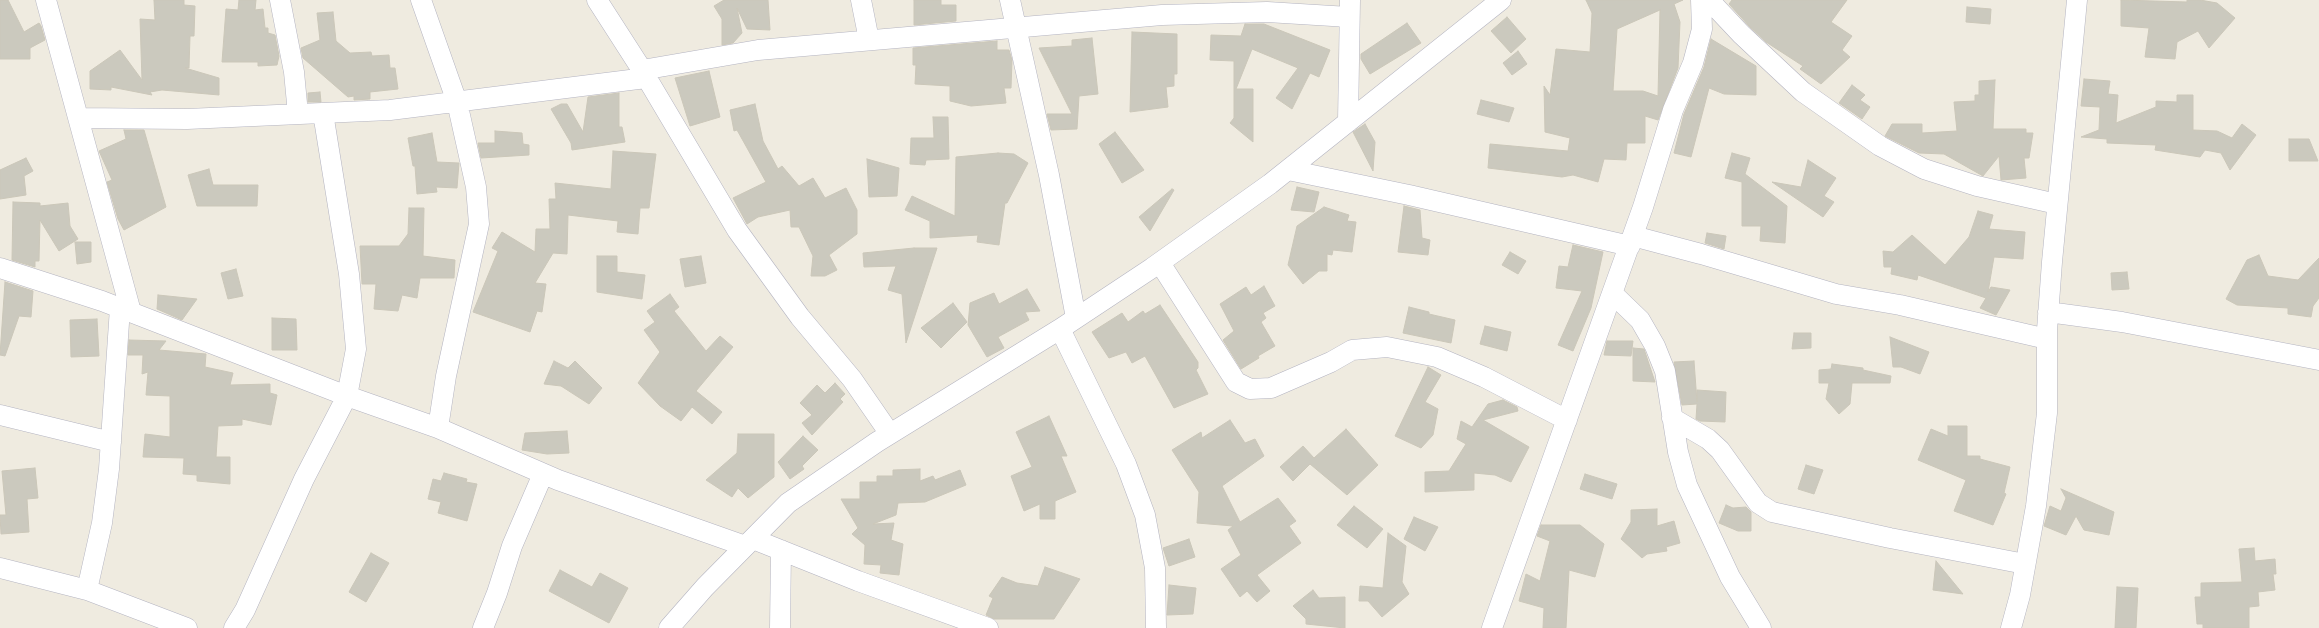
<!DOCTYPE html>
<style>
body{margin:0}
canvas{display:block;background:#efebe0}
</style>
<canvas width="2319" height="628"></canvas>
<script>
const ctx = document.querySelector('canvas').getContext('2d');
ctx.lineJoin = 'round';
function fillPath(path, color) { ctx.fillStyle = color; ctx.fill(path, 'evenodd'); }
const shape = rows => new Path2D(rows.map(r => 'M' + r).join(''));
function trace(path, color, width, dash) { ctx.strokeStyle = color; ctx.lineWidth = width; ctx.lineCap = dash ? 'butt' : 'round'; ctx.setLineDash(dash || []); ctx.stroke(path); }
const building = shape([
 [0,0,8,0,24,32,39,23,41,26,45,40,30,48,30,59,0,59,0,0],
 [154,0,184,0,184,5,195,6,194,36,190,36,189,68,185,68,219,78,219,95,162,90,150,92,152,95,111,87,111,90,90,89,90,71,120,50,142,80,140,19,155,20,154,0],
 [239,0,256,0,255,10,263,9,265,28,268,28,268,33,275,35,279,56,277,65,258,66,258,62,222,62,226,9,238,10,239,0],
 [724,0,768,0,770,30,747,29,737,8,742,33,733,43,722,45,722,19,714,6,724,0],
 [914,0,941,0,941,5,956,5,956,21,914,25,914,0],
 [1586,0,1683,0,1674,4,1680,22,1678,68,1658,120,1645,116,1645,143,1627,143,1626,160,1604,159,1598,182,1573,175,1562,177,1488,168,1490,144,1568,151,1570,138,1545,132,1544,86,1550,95,1556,49,1590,52,1592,13,1586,0],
 [1660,10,1658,96,1643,91,1613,91,1617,29,1660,10],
 [1732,0,1847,0,1831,22,1852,36,1842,50,1850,57,1821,84,1800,69,1803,66,1766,42,1749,26,1729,4,1732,0],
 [2121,0,2187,2,2187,0,2200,0,2217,3,2235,18,2209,48,2198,31,2177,42,2175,59,2145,57,2149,28,2121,26,2121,0],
 [1967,7,1991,9,1990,24,1966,22,1967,7],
 [333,12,336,41,350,53,371,52,372,56,389,55,390,68,395,68,398,89,370,92,370,99,354,100,354,96,348,97,303,58,301,48,320,40,317,13,333,12],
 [1507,17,1526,39,1511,53,1491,31,1507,17],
 [1407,23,1421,43,1370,74,1361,59,1361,54,1407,23],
 [1245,24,1264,24,1330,50,1319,77,1310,73,1292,109,1276,98,1298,68,1252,49,1236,89,1253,89,1253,142,1230,123,1234,118,1234,61,1210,60,1211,35,1241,36,1245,24],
 [1132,32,1177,34,1177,74,1174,74,1174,86,1166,87,1168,107,1130,112,1132,32],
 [1092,38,1098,94,1079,96,1077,129,1051,130,1047,114,1072,114,1039,48,1072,46,1072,40,1092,38],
 [1711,39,1756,66,1756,95,1724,94,1709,88,1691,157,1674,153,1684,114,1704,67,1711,39],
 [997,41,997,50,1009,50,1012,60,1011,88,1004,88,1006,103,971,106,950,101,950,86,915,84,916,65,913,65,913,48,997,41],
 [1518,51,1527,64,1512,75,1503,63,1518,51],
 [709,71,720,117,690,126,675,78,709,71],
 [2084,79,2110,81,2108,94,2118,95,2116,123,2156,107,2156,101,2177,102,2177,95,2193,95,2193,130,2217,131,2232,138,2242,124,2256,135,2230,170,2221,153,2205,150,2200,157,2155,150,2156,145,2107,143,2107,139,2081,137,2099,130,2100,107,2081,106,2084,79],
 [1995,80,1993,129,2026,129,2026,133,2033,133,2029,158,2024,158,2026,178,2001,180,1999,156,1983,176,1944,154,1919,153,1885,136,1892,124,1922,124,1922,133,1957,131,1954,102,1975,101,1975,95,1979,95,1979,81,1995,80],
 [1852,85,1865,95,1860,100,1870,107,1862,119,1839,103,1852,85],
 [320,92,321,102,308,102,308,93,320,92],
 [619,93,619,127,622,127,625,142,572,150,571,143,551,109,561,104,567,104,583,132,588,97,619,93],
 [1481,100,1514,108,1509,122,1477,114,1481,100],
 [755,104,763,141,778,169,782,166,799,186,813,178,825,198,846,188,857,210,857,234,829,255,837,270,825,276,811,276,813,256,799,227,791,227,790,210,758,217,747,224,733,198,766,182,737,130,734,131,730,110,755,104],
 [933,117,948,117,949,159,926,160,925,165,910,164,911,138,934,138,933,117],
 [1365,124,1375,142,1373,171,1353,132,1365,124],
 [124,130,144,130,166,207,124,230,118,219,107,182,112,180,99,151,126,139,124,130],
 [495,131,522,133,523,144,529,145,529,155,481,158,478,143,495,143,495,131],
 [1115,132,1144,170,1122,183,1099,144,1115,132],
 [432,133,437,162,459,163,457,188,436,187,437,192,417,194,415,166,413,166,408,138,432,133],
 [2289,139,2309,139,2318,161,2289,161,2289,139],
 [613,151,656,154,649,208,640,208,638,234,617,232,618,221,568,215,567,254,553,253,535,283,546,284,542,312,537,311,530,332,473,312,498,251,492,248,502,232,535,252,536,229,550,229,549,199,556,199,555,183,611,189,613,151],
 [998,153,1014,154,1028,163,1007,203,1005,203,999,245,977,242,978,235,930,238,930,221,905,210,912,196,955,216,956,157,998,153],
 [1732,153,1750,158,1745,174,1787,206,1785,243,1760,241,1761,226,1742,226,1742,182,1725,178,1732,153],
 [26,158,33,171,24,176,26,195,0,199,0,170,26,158],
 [867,159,899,168,897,196,869,197,867,159],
 [1808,160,1836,178,1824,196,1834,202,1823,217,1772,182,1801,187,1808,160],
 [209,169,213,185,258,185,257,206,197,206,188,175,209,169],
 [1297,187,1319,192,1314,212,1291,210,1297,187],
 [1172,189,1174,190,1150,231,1139,217,1172,189],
 [13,202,40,203,40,206,68,203,70,226,78,239,59,251,40,220,39,261,35,261,35,267,12,260,13,202],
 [1404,206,1420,210,1422,238,1430,240,1428,255,1398,252,1404,206],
 [1324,207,1349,215,1347,221,1356,222,1352,252,1333,250,1332,255,1327,254,1327,271,1319,271,1303,284,1288,265,1297,226,1324,207],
 [409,208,424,208,423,256,455,260,454,278,420,278,417,298,402,295,398,311,374,309,376,284,362,284,360,246,399,246,408,234,409,208],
 [1978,211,1993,215,1989,229,2025,232,2023,259,1994,257,1988,292,1991,287,2010,290,1996,315,1980,308,1986,298,1918,275,1917,280,1891,274,1892,267,1884,267,1883,251,1893,252,1912,235,1945,265,1969,237,1978,211],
 [1707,233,1726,236,1724,249,1705,243,1707,233],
 [75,242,91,242,91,262,77,264,75,242],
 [1573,245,1603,252,1591,308,1573,351,1558,345,1582,291,1556,288,1559,266,1568,267,1573,245],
 [914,248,937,248,906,343,902,294,888,290,896,266,864,267,863,253,914,248],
 [1510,252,1526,261,1518,274,1502,265,1510,252],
 [2259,255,2268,276,2298,280,2319,258,2319,298,2313,306,2311,317,2288,314,2288,308,2237,305,2226,299,2247,260,2259,255],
 [597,256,617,256,617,272,645,275,642,299,597,292,597,256],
 [701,256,706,283,685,287,680,259,701,256],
 [236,269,243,296,228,299,221,273,236,269],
 [2127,272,2129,289,2112,290,2111,273,2127,272],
 [5,282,33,291,31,317,19,316,5,356,0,355,5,282],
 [1264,286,1275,306,1263,313,1266,318,1261,322,1275,346,1258,356,1259,358,1241,369,1223,340,1234,331,1220,304,1246,287,1251,295,1264,286],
 [1027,289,1040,311,1025,312,1029,320,998,337,1004,348,987,357,968,325,970,303,994,293,999,304,1027,289],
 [670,294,679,307,674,311,706,351,720,336,733,347,696,391,722,412,712,424,692,407,681,421,660,406,638,383,660,352,644,330,655,322,647,311,670,294],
 [158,295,197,299,182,320,157,309,158,295],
 [953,303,967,322,941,348,921,328,953,303],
 [1160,305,1198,362,1198,368,1196,370,1208,394,1174,408,1145,356,1132,363,1126,352,1109,358,1092,332,1122,313,1128,322,1143,311,1145,314,1160,305],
 [1409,307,1429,312,1429,314,1455,320,1451,343,1403,333,1409,307],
 [272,318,296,319,297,350,272,350,272,318],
 [97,319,99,356,71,357,70,320,97,319],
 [1485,326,1511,332,1507,351,1480,344,1485,326],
 [1794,333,1811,333,1811,348,1792,349,1794,333],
 [1890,337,1929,352,1920,374,1901,367,1893,367,1890,337],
 [129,340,166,341,159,350,206,354,205,367,233,373,230,385,270,384,270,393,277,395,271,425,242,419,242,425,218,426,216,457,230,457,230,484,197,481,197,475,183,474,184,458,143,457,145,434,170,437,170,396,146,395,148,372,142,374,143,355,128,355,129,340],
 [1607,341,1633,341,1631,356,1604,355,1607,341],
 [1633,348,1644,349,1655,382,1633,381,1633,348],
 [554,361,568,368,575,361,602,388,589,404,561,386,544,384,554,361],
 [1694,361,1697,402,1697,390,1726,392,1725,422,1700,421,1696,419,1697,404,1682,405,1674,362,1694,361],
 [1832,364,1863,368,1863,370,1891,376,1890,383,1852,383,1850,404,1839,414,1826,399,1829,383,1819,383,1819,370,1831,369,1832,364],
 [1428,367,1441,375,1425,402,1438,409,1433,435,1421,448,1395,436,1428,367],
 [835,383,845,394,840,399,843,402,812,435,802,423,812,415,800,403,817,385,825,393,835,383],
 [1503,400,1517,407,1518,411,1483,420,1529,447,1511,482,1495,475,1474,473,1474,490,1425,492,1425,472,1449,471,1466,444,1457,439,1461,421,1472,427,1488,404,1503,400],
 [1049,416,1067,456,1061,456,1076,492,1055,501,1055,519,1040,519,1040,504,1024,511,1011,476,1032,467,1016,432,1049,416],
 [1230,420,1245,443,1255,439,1264,456,1222,486,1240,522,1278,498,1296,521,1289,526,1301,543,1257,575,1270,591,1257,602,1247,591,1240,597,1221,569,1241,555,1228,530,1233,526,1197,523,1199,492,1172,450,1201,432,1202,438,1230,420],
 [1948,426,1967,426,1967,456,1980,456,1980,459,2010,467,2004,493,2006,494,1993,525,1954,511,1966,480,1918,460,1931,429,1948,436,1948,426],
 [1346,429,1378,465,1347,495,1310,464,1293,481,1280,467,1303,446,1314,458,1346,429],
 [567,431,569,453,547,454,522,450,525,433,567,431],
 [738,434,774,434,774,477,748,498,738,488,732,497,706,480,737,453,738,434],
 [803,436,818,450,802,466,804,469,790,479,778,462,803,436],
 [1806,465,1823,470,1814,494,1798,489,1806,465],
 [35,468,38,498,27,499,29,532,1,534,0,515,6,515,2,471,35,468],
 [920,469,920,481,933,476,935,480,960,470,966,485,925,502,898,503,896,515,873,524,894,523,891,540,903,544,899,575,880,573,881,565,864,564,865,545,852,534,858,528,841,499,860,499,860,482,877,482,877,476,893,476,893,470,920,469],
 [444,473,467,479,466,482,477,484,467,521,438,513,441,502,428,499,433,479,441,481,444,473],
 [1585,474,1617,484,1612,499,1580,489,1585,474],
 [2061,489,2114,512,2109,535,2084,530,2076,516,2066,535,2044,526,2050,506,2061,511,2066,498,2061,489],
 [1726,505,1733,508,1746,507,1751,512,1751,531,1738,531,1719,523,1726,505],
 [1354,506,1383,529,1367,548,1337,525,1354,506],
 [1657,509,1657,526,1674,521,1680,543,1666,547,1667,551,1647,554,1642,558,1621,539,1631,522,1631,510,1657,509],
 [1414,517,1438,527,1425,551,1404,539,1414,517],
 [1541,525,1580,525,1604,544,1595,577,1569,570,1566,628,1543,628,1544,608,1519,601,1526,574,1540,581,1550,541,1537,536,1541,525],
 [1388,533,1406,546,1402,582,1409,594,1382,617,1368,601,1359,601,1360,586,1383,588,1388,533],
 [1189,539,1195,557,1169,566,1163,548,1189,539],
 [2254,548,2255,561,2275,559,2276,574,2273,574,2275,590,2258,592,2259,606,2249,607,2249,628,2203,628,2203,624,2197,624,2195,597,2201,597,2201,583,2242,582,2239,549,2254,548],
 [371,553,389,563,366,602,349,592,371,553],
 [1936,561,1963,594,1933,590,1936,561],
 [1045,567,1080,579,1054,619,994,619,986,615,993,598,989,596,1002,577,1017,583,1038,586,1045,567],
 [560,570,592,587,600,573,628,588,609,623,549,591,560,570],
 [1169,585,1196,588,1193,614,1167,615,1169,585],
 [2117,587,2138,588,2136,628,2115,628,2117,587],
 [1313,590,1319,598,1345,597,1345,628,1306,624,1306,619,1293,606,1313,590]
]);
fillPath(building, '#cbc9be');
trace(building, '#cbc7b9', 1);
const minor = shape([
 [46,0,131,312],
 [280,0,294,72,298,114],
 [421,0,457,102,476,187,479,224,446,376,438,428],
 [597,0,642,70,737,230,800,317,852,379,890,434],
 [861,0,869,40],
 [1010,0,1049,175,1076,318],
 [1709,0,1741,34,1803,92,1880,146,1924,169,1977,186,2057,204],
 [642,70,758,50,1162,15,1267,12,1349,17],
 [78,118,187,119,390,110,646,78],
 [1348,122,1350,0],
 [1288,170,1409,195,1630,246],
 [1633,236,1701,254,1836,294,1900,305,2047,339],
 [1160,263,1236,382,1250,389,1271,388,1331,362,1352,350,1387,347,1437,357,1484,377,1567,420],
 [0,268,102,301,347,396,438,428,558,480,745,546],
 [1613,294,1640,320,1655,346,1665,371,1678,452,1687,485,1730,577,1761,628],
 [2048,312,2122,322,2319,360],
 [1060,329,1126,464,1145,515,1155,568,1156,628],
 [0,415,111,442],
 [1672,418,1708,439,1720,450,1758,503,1772,512,1890,538,2025,564],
 [753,539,858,581,988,628],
 [0,568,87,590,187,628],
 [87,590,102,523,109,469,120,308],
 [234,628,245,610,304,479,347,396,356,349,349,274,323,113],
 [483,628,497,593,512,546,543,474],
 [669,628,705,587,788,503,877,442,1060,329,1152,268,1270,184,1501,0],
 [780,628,781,550],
 [1492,628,1643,207,1673,110,1693,63,1702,29,1701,0],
 [2011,628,2020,595,2036,506,2047,413,2047,330,2052,262,2077,0]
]);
trace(minor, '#b4b4c1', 21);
trace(minor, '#fff', 20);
</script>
